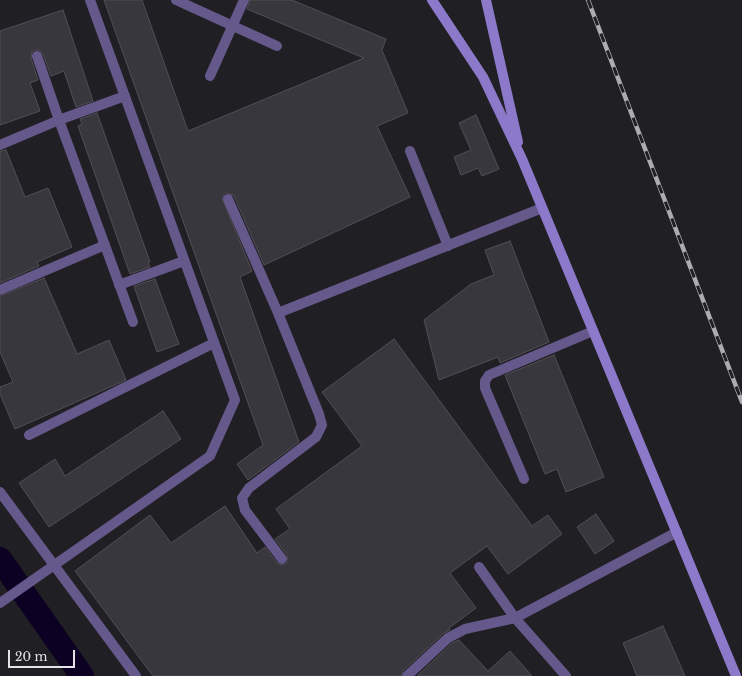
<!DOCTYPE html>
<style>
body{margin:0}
#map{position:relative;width:742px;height:676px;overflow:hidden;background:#202024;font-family:"Libre Baskerville",serif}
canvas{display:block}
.scale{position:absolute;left:8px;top:650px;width:67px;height:18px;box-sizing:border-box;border:2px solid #e4e3e7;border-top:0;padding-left:5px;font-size:12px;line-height:14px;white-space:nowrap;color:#e4e3e7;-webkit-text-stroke:3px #202024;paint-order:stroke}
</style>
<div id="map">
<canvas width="742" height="676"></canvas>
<div class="scale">20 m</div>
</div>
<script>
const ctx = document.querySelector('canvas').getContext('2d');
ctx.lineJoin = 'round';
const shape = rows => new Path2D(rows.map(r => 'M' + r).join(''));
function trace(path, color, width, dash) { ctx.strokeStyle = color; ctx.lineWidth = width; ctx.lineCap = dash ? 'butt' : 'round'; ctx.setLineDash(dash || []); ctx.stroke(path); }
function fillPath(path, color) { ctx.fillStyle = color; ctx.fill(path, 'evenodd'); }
trace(shape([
 [0,559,82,676]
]), '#0c0122', 24);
const building = shape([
 [104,0,142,0,188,131,364,58,247,9,250,0,292,0,386,39,382,50,408,113,377,126,410,197,264,265,234,196,228,193,225,193,222,198,252,271,240,277,299,442,248,480,237,464,263,445,104,0],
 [63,10,93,101,76,107,64,71,51,76,43,54,39,50,35,50,32,52,31,58,38,80,30,83,40,111,0,125,0,31,63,10],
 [97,113,150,262,148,262,150,267,130,274,78,126,82,124,80,119,97,113],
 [476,115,499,169,482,176,478,168,461,175,454,157,471,150,459,123,476,115],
 [6,150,25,197,48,188,72,247,37,262,39,266,0,283,0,151,6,150],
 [510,241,549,342,500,363,498,357,439,380,424,320,471,284,494,275,485,250,510,241],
 [44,278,77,354,109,340,126,380,15,429,0,394,0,387,13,382,0,352,0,296,44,278],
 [155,279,179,344,157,352,134,286,155,279],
 [394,339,532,526,548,515,562,534,508,574,487,546,450,573,476,608,449,628,450,630,444,633,403,671,401,676,153,676,75,571,150,515,171,543,225,506,257,553,265,547,277,563,282,565,286,564,288,561,287,555,275,539,290,529,276,509,362,446,322,392,394,339],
 [554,355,604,477,566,492,557,469,545,474,505,375,554,355],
 [163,411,181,439,49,527,19,483,55,459,65,476,163,411],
 [596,514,614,541,595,554,577,527,596,514],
 [663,626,685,676,637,676,623,643,663,626],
 [459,640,488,671,510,651,532,676,417,676,452,643,459,640]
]);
fillPath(building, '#38373d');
trace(building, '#504f55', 1);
trace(shape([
 [176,0,277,46],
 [37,56,59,120,125,96],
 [210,76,244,0],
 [0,145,59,120,133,322],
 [410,151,448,246],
 [228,199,278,313,542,208],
 [119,285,184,261],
 [0,290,105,245],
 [278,313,319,414,322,425,316,437,249,488,242,498,245,510,282,559],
 [29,435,214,343],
 [524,479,485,388,485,381,489,375,593,331],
 [0,492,136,676],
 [407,676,448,638,465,629,515,618,479,567],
 [566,676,515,618,677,532]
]), '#65598c', 10);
trace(shape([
 [0,603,210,456,235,400,90,0]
]), '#65598c', 10);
trace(shape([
 [432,0,483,77,522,159,736,676],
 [486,0,518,142]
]), '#8d79ca', 10);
const rail = shape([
 [588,0,742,402]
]);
trace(rail, '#adacb0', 4.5);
trace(rail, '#202024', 3, [9]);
</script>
